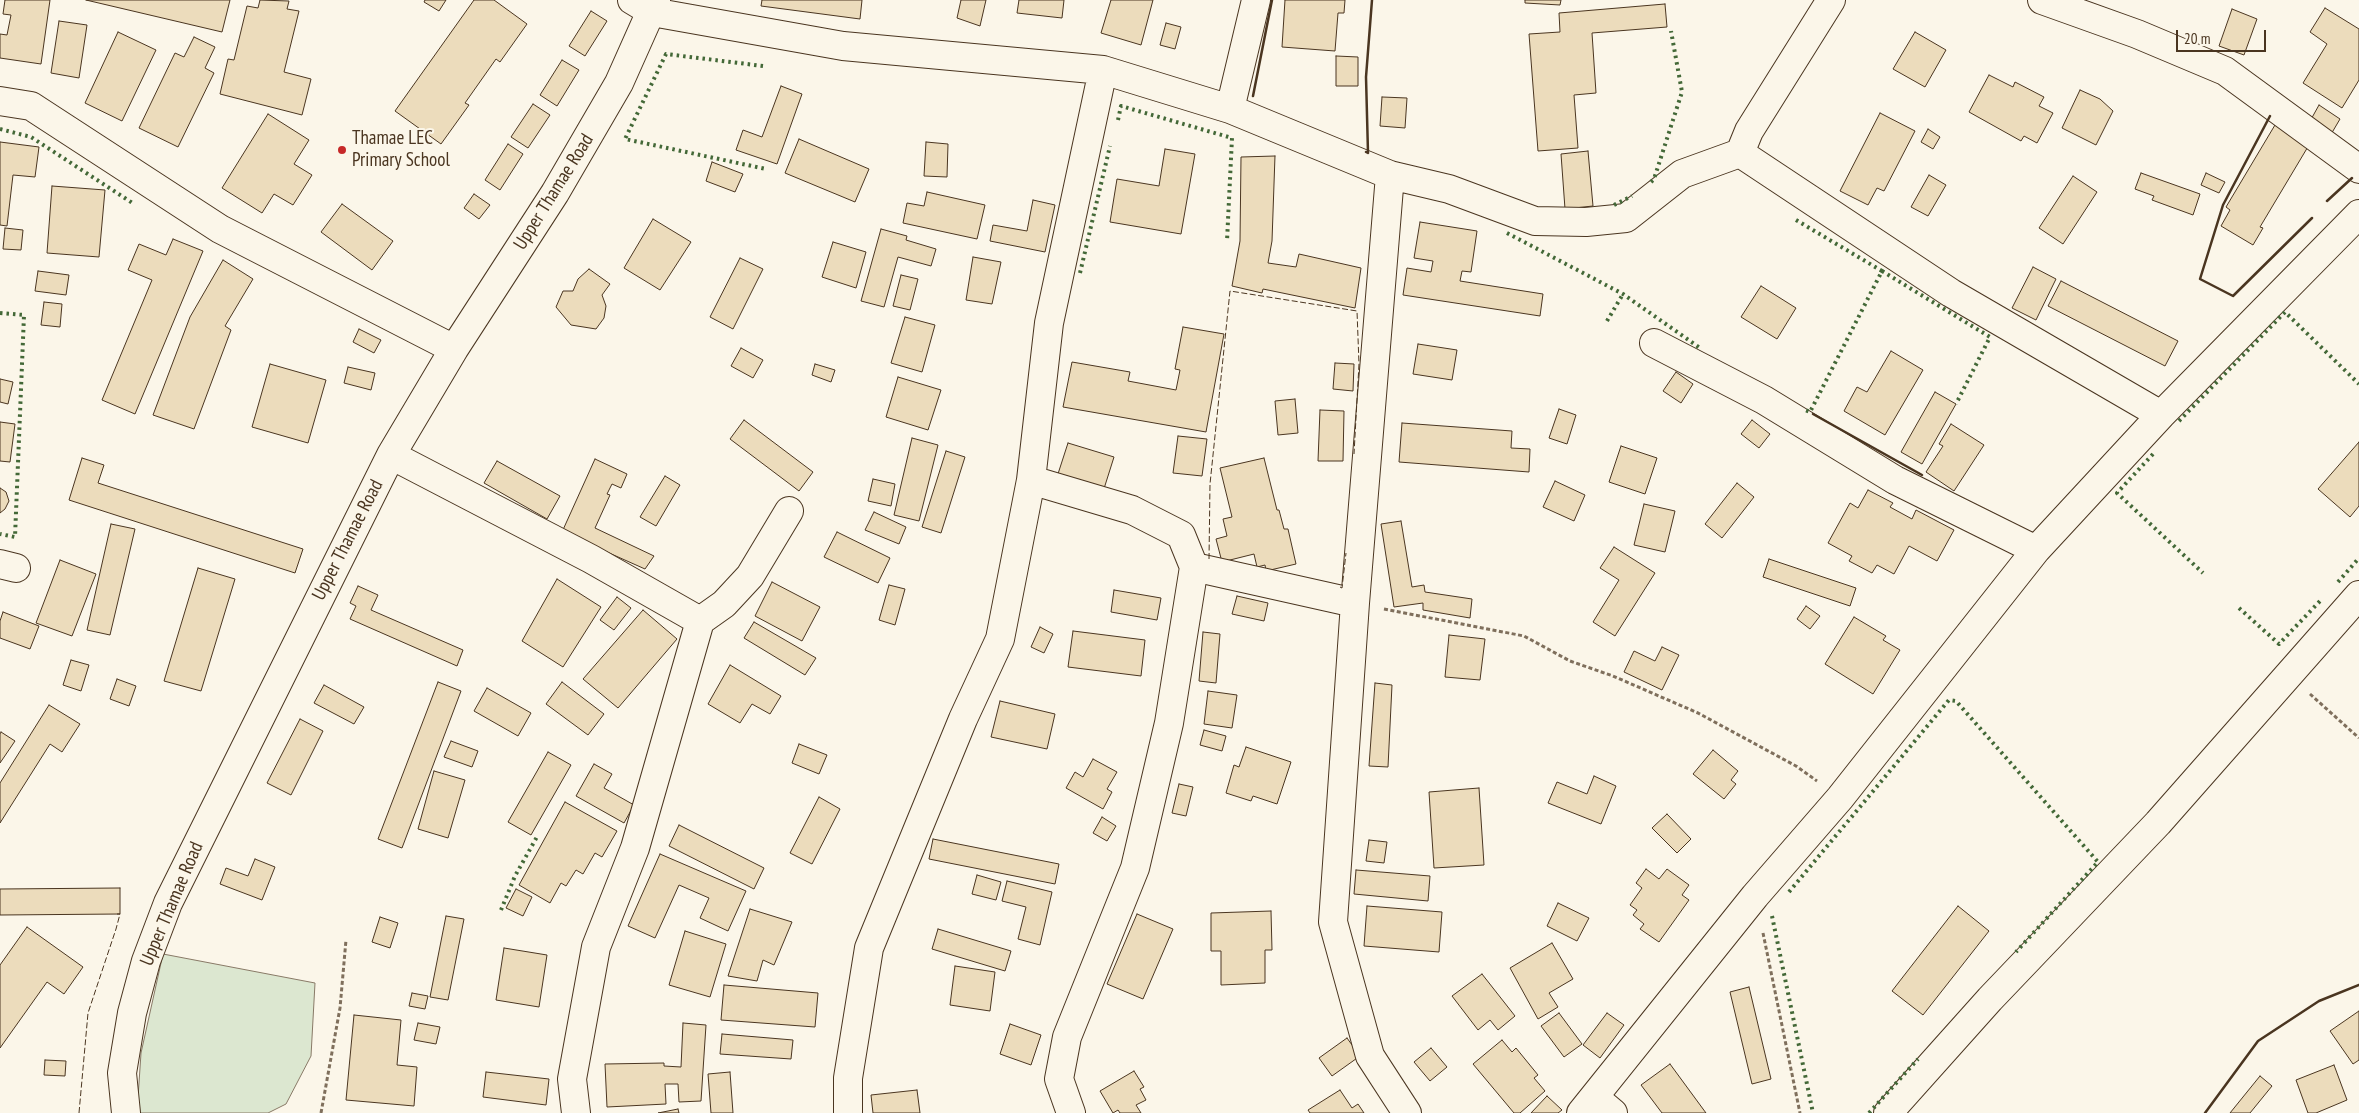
<!DOCTYPE html>
<style>
body{margin:0}
#map{position:relative;width:2359px;height:1113px;overflow:hidden;background:#fbf6e9;font-family:"PT Sans Narrow",sans-serif}
canvas{display:block}
.scale{position:absolute;left:2176px;top:30px;width:90px;height:22px;box-sizing:border-box;border:2px solid #4a3520;border-top:0;padding-left:6px;font-size:15px;line-height:18px;white-space:nowrap;color:#4a3520;-webkit-text-stroke:4px #fbf6e9;paint-order:stroke}
</style>
<div id="map">
<canvas width="2359" height="1113"></canvas>
<div class="scale">20 m</div>
</div>
<script>
const ctx = document.querySelector('canvas').getContext('2d');
ctx.lineJoin = 'round';
function fillPath(path, color) { ctx.fillStyle = color; ctx.fill(path, 'evenodd'); }
const shape = rows => new Path2D(rows.map(r => 'M' + r).join(''));
function trace(path, color, width, dash) { ctx.strokeStyle = color; ctx.lineWidth = width; ctx.lineCap = dash ? 'butt' : 'round'; ctx.setLineDash(dash || []); ctx.stroke(path); }
function label(font, color, halo, rows, align = 'center') {
  ctx.font = font + ' "PT Sans Narrow",sans-serif'; ctx.lineWidth = 4; ctx.setLineDash([]); ctx.textBaseline = 'middle'; ctx.strokeStyle = halo; ctx.fillStyle = color; for (const [text, x, y, turn = 0] of rows) {
    ctx.save(); ctx.translate(x, y); ctx.rotate((+turn || 0) * Math.PI / 180); ctx.textAlign = isNaN(turn) ? turn : align; if (halo) ctx.strokeText(text, 0, 0); ctx.fillText(text, 0, 0); ctx.restore();
  }
}
const green = shape([
 [163,954,315,983,311,1056,286,1104,268,1113,137,1113,141,1053,163,954]
]);
fillPath(green, '#dce7d0');
trace(green, '#887966', 1);
const building = shape([
 [5,0,50,0,41,64,0,58,0,34,7,35,11,15,3,14,5,0],
 [86,0,230,0,222,32,86,0],
 [260,0,289,1,287,9,299,11,284,72,311,79,302,115,220,94,228,59,234,60,247,6,258,8,260,0],
 [425,0,446,0,439,11,424,2,425,0],
 [474,0,494,0,527,24,500,62,496,59,465,103,469,105,441,144,395,111,474,0],
 [762,0,862,0,860,19,761,6,762,0],
 [961,0,986,0,980,26,957,18,961,0],
 [1019,0,1064,0,1062,18,1017,13,1019,0],
 [1111,0,1153,0,1141,45,1101,33,1111,0],
 [1285,0,1345,0,1344,13,1338,13,1335,51,1282,47,1285,0],
 [1525,0,1561,0,1560,5,1525,3,1525,0],
 [1665,4,1667,27,1592,33,1596,93,1574,95,1578,148,1538,151,1529,34,1560,32,1559,13,1665,4],
 [2325,8,2359,29,2359,80,2342,108,2303,83,2327,44,2310,32,2325,8],
 [2232,9,2257,19,2244,55,2219,46,2232,9],
 [591,11,607,21,585,56,569,46,591,11],
 [59,21,87,25,79,78,51,73,59,21],
 [1166,23,1181,27,1175,49,1160,45,1166,23],
 [118,32,156,50,122,121,85,103,118,32],
 [1915,32,1946,50,1925,87,1893,69,1915,32],
 [194,37,215,47,205,68,214,73,178,147,139,128,175,53,184,57,194,37],
 [1336,56,1358,57,1358,86,1336,86,1336,56],
 [562,60,579,70,557,106,540,95,562,60],
 [1989,75,2013,87,2015,82,2044,97,2039,106,2053,113,2037,143,2024,136,2021,141,1969,112,1989,75],
 [781,86,802,94,777,164,736,150,743,130,762,137,781,86],
 [2080,90,2100,99,2113,111,2096,145,2062,128,2080,90],
 [1382,97,1407,98,1405,128,1380,126,1382,97],
 [533,104,550,115,528,148,511,137,533,104],
 [2319,105,2340,119,2330,136,2309,123,2319,105],
 [1880,113,1915,131,1884,191,1877,188,1868,205,1840,191,1880,113],
 [268,114,309,140,294,164,312,175,293,205,274,194,262,213,222,188,268,114],
 [2275,125,2309,145,2260,227,2263,228,2253,245,2221,226,2230,210,2226,207,2275,125],
 [1928,129,1940,137,1933,149,1921,142,1928,129],
 [799,139,869,169,855,202,785,173,799,139],
 [0,142,39,147,35,177,13,175,7,226,0,225,0,142],
 [926,142,948,144,947,177,924,176,926,142],
 [508,144,523,154,500,190,485,180,508,144],
 [1165,149,1195,154,1181,234,1110,222,1117,179,1159,186,1165,149],
 [1588,151,1593,206,1565,209,1561,154,1588,151],
 [1275,156,1272,241,1268,263,1296,267,1299,254,1361,268,1355,308,1263,289,1262,293,1232,286,1240,241,1241,157,1275,156],
 [712,162,743,174,735,192,706,181,712,162],
 [2141,173,2200,194,2193,215,2152,200,2154,196,2135,189,2141,173],
 [2206,173,2225,182,2219,193,2201,185,2206,173],
 [1929,175,1946,185,1928,216,1911,207,1929,175],
 [2073,176,2097,192,2063,244,2039,228,2073,176],
 [52,186,105,190,99,257,47,253,52,186],
 [927,192,985,205,977,239,903,223,907,203,924,206,927,192],
 [474,194,490,205,479,219,464,208,474,194],
 [1033,200,1055,205,1045,252,990,241,993,225,1027,231,1033,200],
 [342,204,393,241,372,270,321,232,342,204],
 [653,219,691,242,660,290,624,268,653,219],
 [1420,222,1477,231,1471,272,1462,271,1460,281,1543,294,1540,316,1403,295,1407,268,1431,272,1433,261,1414,258,1420,222],
 [5,228,23,230,21,250,3,249,5,228],
 [881,229,907,236,906,240,936,249,931,266,898,257,884,307,861,301,881,229],
 [173,239,203,251,135,414,102,400,152,280,128,270,139,244,166,255,173,239],
 [833,242,866,252,856,288,822,277,833,242],
 [973,257,1001,262,992,304,966,300,973,257],
 [740,258,763,269,733,329,710,317,740,258],
 [223,260,253,279,225,326,231,330,194,429,153,415,190,317,223,260],
 [2033,267,2056,279,2036,320,2012,308,2033,267],
 [589,269,610,284,602,295,606,306,604,318,596,329,571,325,556,307,563,291,573,291,578,279,589,269],
 [38,271,69,275,66,295,35,291,38,271],
 [901,275,918,279,910,310,893,306,901,275],
 [2061,281,2178,341,2165,366,2048,306,2061,281],
 [1761,286,1796,308,1777,339,1741,317,1761,286],
 [44,302,62,304,60,327,41,325,44,302],
 [905,317,935,325,922,372,891,363,905,317],
 [1183,327,1224,334,1206,432,1063,407,1072,362,1130,372,1128,381,1176,390,1180,370,1175,369,1183,327],
 [359,329,381,340,374,353,353,342,359,329],
 [1418,344,1457,350,1452,380,1413,374,1418,344],
 [741,348,763,360,753,378,731,366,741,348],
 [1891,351,1923,370,1885,435,1844,411,1857,387,1867,392,1891,351],
 [1335,363,1354,364,1353,391,1333,389,1335,363],
 [270,364,326,380,308,443,252,427,270,364],
 [815,364,835,370,831,382,812,375,815,364],
 [348,367,375,373,371,390,344,383,348,367],
 [1676,372,1693,384,1681,403,1663,391,1676,372],
 [898,377,941,390,928,430,886,417,898,377],
 [0,379,13,382,8,404,0,402,0,379],
 [1935,392,1956,404,1922,464,1901,452,1935,392],
 [1295,399,1298,433,1278,435,1275,401,1295,399],
 [1559,409,1576,415,1567,444,1549,438,1559,409],
 [1320,410,1344,411,1343,461,1318,461,1320,410],
 [744,420,813,472,799,491,730,439,744,420],
 [1752,420,1770,434,1759,448,1741,434,1752,420],
 [0,422,15,424,10,462,0,461,0,422],
 [1402,423,1512,431,1511,448,1530,449,1529,472,1399,462,1402,423],
 [1951,424,1984,445,1954,491,1926,472,1943,446,1939,444,1951,424],
 [1178,436,1207,439,1202,476,1173,473,1178,436],
 [912,438,938,445,919,521,894,515,912,438],
 [2359,442,2359,506,2350,517,2318,489,2359,442],
 [1068,443,1114,457,1102,495,1056,480,1068,443],
 [1621,446,1657,458,1645,494,1609,482,1621,446],
 [946,451,965,457,941,533,922,527,946,451],
 [82,458,104,465,98,483,303,549,295,573,69,500,82,458],
 [1264,458,1277,510,1279,510,1284,529,1288,529,1296,564,1266,571,1265,565,1257,567,1254,554,1222,562,1216,539,1227,536,1223,519,1232,517,1220,468,1264,458],
 [595,459,627,474,621,488,612,484,607,494,610,495,595,528,654,556,645,569,562,532,595,459],
 [497,461,560,496,547,519,484,483,497,461],
 [665,476,680,485,656,526,640,517,665,476],
 [873,479,895,484,891,506,868,501,873,479],
 [1555,481,1585,495,1574,521,1543,507,1555,481],
 [1737,483,1754,497,1722,538,1705,524,1737,483],
 [0,488,6,492,9,501,5,509,0,513,0,488],
 [1868,490,1893,503,1890,507,1912,519,1916,510,1954,530,1937,561,1909,546,1894,574,1877,565,1872,573,1849,561,1852,556,1828,543,1850,503,1858,508,1868,490],
 [1644,504,1675,511,1665,552,1634,545,1644,504],
 [874,512,906,527,899,544,865,530,874,512],
 [1401,521,1412,587,1424,585,1425,592,1472,599,1470,618,1423,610,1423,603,1394,607,1381,524,1401,521],
 [111,524,135,529,110,635,87,630,111,524],
 [837,532,890,558,878,583,824,557,837,532],
 [1614,547,1655,573,1615,636,1593,622,1619,580,1600,568,1614,547],
 [1769,559,1856,588,1850,606,1763,577,1769,559],
 [60,560,96,574,72,636,36,623,60,560],
 [198,568,235,579,201,691,164,681,198,568],
 [557,579,601,607,563,667,522,641,557,579],
 [772,582,820,607,802,641,755,616,772,582],
 [889,585,905,589,895,625,879,620,889,585],
 [358,586,378,595,371,610,463,650,457,666,350,619,356,606,350,603,358,586],
 [1114,590,1161,598,1157,620,1111,612,1114,590],
 [1237,596,1268,603,1264,621,1232,614,1237,596],
 [617,597,631,608,614,630,600,620,617,597],
 [1806,606,1820,616,1810,629,1797,619,1806,606],
 [643,610,677,639,618,708,583,679,643,610],
 [3,612,39,626,30,649,0,638,0,621,3,612],
 [1854,617,1886,636,1883,640,1900,650,1873,694,1825,664,1854,617],
 [754,622,816,658,805,675,744,638,754,622],
 [1040,627,1053,634,1044,653,1031,647,1040,627],
 [1073,631,1145,640,1141,676,1068,667,1073,631],
 [1203,632,1220,634,1216,683,1199,681,1203,632],
 [1449,635,1485,639,1480,680,1445,677,1449,635],
 [1662,647,1679,655,1662,690,1624,672,1634,651,1655,661,1662,647],
 [71,660,89,665,81,691,63,685,71,660],
 [730,665,781,696,770,714,752,704,740,723,708,704,730,665],
 [117,679,136,686,129,706,110,699,117,679],
 [438,682,461,691,402,848,378,839,438,682],
 [562,682,604,714,588,735,546,704,562,682],
 [1375,683,1392,685,1388,767,1369,766,1375,683],
 [324,685,364,707,354,724,314,703,324,685],
 [487,688,531,713,518,736,474,711,487,688],
 [1208,691,1237,695,1232,728,1204,724,1208,691],
 [1000,701,1055,714,1047,749,991,737,1000,701],
 [49,705,80,724,62,752,50,744,0,823,0,783,49,705],
 [300,719,323,731,291,795,267,783,300,719],
 [1204,730,1226,736,1222,751,1200,745,1204,730],
 [1,732,15,741,0,763,0,734,1,732],
 [451,741,478,751,472,767,444,757,451,741],
 [799,744,827,755,819,774,792,763,799,744],
 [1246,747,1291,762,1277,804,1253,796,1251,801,1226,793,1234,765,1239,767,1246,747],
 [1713,750,1738,771,1731,780,1736,784,1724,799,1693,774,1713,750],
 [548,752,571,765,531,835,508,822,548,752],
 [1093,759,1117,772,1107,789,1112,792,1103,809,1066,788,1075,772,1083,777,1093,759],
 [594,764,612,774,604,788,634,805,624,823,576,796,594,764],
 [434,771,465,780,448,838,418,829,434,771],
 [1594,776,1616,786,1601,824,1548,803,1557,782,1587,794,1594,776],
 [1179,784,1193,787,1186,816,1172,813,1179,784],
 [1479,788,1484,865,1434,868,1429,792,1479,788],
 [819,797,840,809,812,864,790,853,819,797],
 [565,802,617,831,602,857,595,853,583,874,576,870,566,886,561,883,550,903,519,885,565,802],
 [1667,814,1691,839,1677,853,1652,828,1667,814],
 [1102,817,1116,826,1107,841,1093,833,1102,817],
 [679,825,764,868,754,889,669,846,679,825],
 [933,839,1059,864,1055,884,929,859,933,839],
 [1369,840,1387,842,1384,863,1366,861,1369,840],
 [660,854,746,891,728,931,700,918,709,898,679,885,655,938,628,926,660,854],
 [255,859,275,867,262,900,220,884,226,868,248,876,255,859],
 [1646,869,1659,879,1667,869,1689,885,1682,895,1689,900,1659,942,1640,929,1644,924,1633,915,1637,910,1630,905,1642,888,1636,883,1646,869],
 [1356,870,1430,876,1428,901,1354,894,1356,870],
 [977,875,1001,882,996,900,972,894,977,875],
 [1007,881,1052,892,1040,945,1018,939,1026,907,1002,901,1007,881],
 [120,888,120,914,0,915,0,889,120,888],
 [516,889,532,897,523,916,506,908,516,889],
 [1558,903,1589,918,1577,941,1547,926,1558,903],
 [1367,906,1442,912,1439,952,1364,946,1367,906],
 [1958,906,1989,931,1923,1015,1892,991,1958,906],
 [750,909,792,922,774,965,763,960,757,981,728,976,750,909],
 [1271,911,1272,950,1265,950,1265,983,1221,985,1221,951,1211,951,1211,913,1271,911],
 [1137,914,1173,929,1143,999,1107,984,1137,914],
 [446,916,464,919,448,1000,430,997,446,916],
 [380,917,398,923,390,948,372,942,380,917],
 [27,927,83,967,64,994,47,982,0,1048,0,965,27,927],
 [938,929,1011,951,1005,971,932,949,938,929],
 [685,931,726,944,710,997,669,985,685,931],
 [1552,943,1573,979,1549,993,1558,1007,1538,1019,1510,968,1552,943],
 [504,948,547,955,539,1007,496,1000,504,948],
 [955,966,995,972,990,1011,950,1005,955,966],
 [1482,974,1515,1016,1498,1030,1490,1020,1478,1030,1452,996,1482,974],
 [724,985,818,993,815,1027,721,1020,724,985],
 [1749,987,1771,1079,1752,1084,1730,992,1749,987],
 [412,993,428,996,425,1009,409,1006,412,993],
 [2359,1011,2359,1060,2353,1064,2330,1031,2359,1011],
 [1559,1013,1582,1044,1564,1057,1541,1026,1559,1013],
 [1607,1013,1624,1025,1600,1058,1583,1045,1607,1013],
 [354,1015,401,1020,397,1065,417,1067,414,1106,346,1100,354,1015],
 [418,1023,440,1027,436,1044,414,1040,418,1023],
 [683,1023,706,1025,701,1101,679,1102,678,1084,665,1084,666,1104,607,1107,605,1064,664,1063,664,1066,681,1067,683,1023],
 [1010,1024,1041,1035,1031,1065,1000,1054,1010,1024],
 [722,1034,793,1040,791,1059,720,1054,722,1034],
 [1347,1038,1360,1056,1332,1076,1319,1058,1347,1038],
 [1502,1040,1512,1052,1516,1048,1538,1075,1534,1078,1545,1091,1520,1113,1514,1113,1473,1064,1502,1040],
 [1431,1048,1447,1067,1430,1081,1414,1062,1431,1048],
 [45,1060,66,1061,65,1076,44,1075,45,1060],
 [1670,1064,1706,1113,1662,1113,1641,1085,1670,1064],
 [2334,1065,2347,1100,2316,1113,2308,1113,2296,1080,2334,1065],
 [1134,1071,1144,1087,1140,1089,1146,1100,1136,1105,1141,1113,1120,1113,1118,1110,1113,1113,1100,1091,1134,1071],
 [486,1072,549,1079,546,1105,483,1097,486,1072],
 [730,1072,733,1113,711,1113,708,1074,730,1072],
 [2260,1076,2272,1086,2250,1113,2230,1113,2260,1076],
 [917,1090,920,1113,873,1113,871,1095,917,1090],
 [1340,1090,1352,1108,1358,1104,1364,1113,1310,1113,1308,1110,1340,1090],
 [1547,1096,1562,1110,1558,1113,1531,1113,1547,1096],
 [678,1109,679,1113,658,1113,678,1109]
]);
fillPath(building, '#ecdcbc');
trace(building, '#4a3520', 1);
const minor = shape([
 [632,0,652,12,843,46,1103,70,1230,109,1390,175,1449,189,1535,221,1586,222,1626,218,1682,174,1740,153,1951,293,2161,415],
 [2042,0,2137,34,2225,71,2359,169],
 [0,101,31,106,220,229,454,349],
 [1230,109,1256,0],
 [1740,153,1749,131,1831,0],
 [1390,175,1355,603,1333,922,1370,1056,1407,1113],
 [1654,343,1764,400,1895,480,2036,550],
 [391,455,591,559,700,621],
 [1031,480,1132,510,1181,535,1194,567,1169,723,1135,868,1067,1037,1059,1079,1071,1113],
 [0,564,16,568],
 [1194,567,1355,603],
 [1594,1097,1613,1113],
 [126,1113,122,1073,132,1013,146,961,168,903,391,455,454,349,555,193,619,83,656,0],
 [576,1113,572,1079,596,947,635,848,700,621,724,604,750,576,789,511],
 [848,1113,848,1078,869,948,963,719,1000,639,1031,480,1049,323,1103,70],
 [1581,1113,1755,896,1840,798,2036,550,2161,415,2359,214],
 [1888,1113,1990,999,2158,823,2359,595]
]);
trace(minor, '#4a3520', 30);
trace(shape([
 [1384,609,1524,636,1570,661,1613,676,1698,713,1796,766,1817,781],
 [2310,694,2359,738],
 [1763,933,1800,1113],
 [321,1113,340,1008,346,940]
]), '#7f6f5c', 3, [4, 2.5]);
trace(minor, '#fbf6e9', 28);
trace(shape([
 [763,66,666,54,625,139,766,169],
 [1118,120,1121,106,1232,138,1227,241],
 [0,129,31,137,134,204],
 [1651,182,1654,179,1682,92,1671,31],
 [1614,205,1632,196],
 [1796,220,1882,271,1810,412,1805,410],
 [1507,233,1623,294,1700,348],
 [1882,271,1990,337,1956,404],
 [1080,273,1110,146],
 [0,313,24,315,15,537,0,534],
 [1607,321,1623,294],
 [2179,421,2285,312,2359,384],
 [2153,454,2117,493,2203,573],
 [2338,582,2359,558],
 [2239,608,2279,644,2321,600],
 [1789,892,1949,700,1956,701,2098,862,2016,952],
 [501,910,515,876,538,835],
 [1772,916,1813,1113],
 [1869,1113,1918,1059]
]), '#436837', 4, [2.5, 4]);
trace(shape([
 [1209,559,1210,484,1230,291,1357,311,1359,364,1354,454],
 [1340,587,1342,588,1346,553],
 [79,1113,88,1013,116,929,120,914,117,914]
]), '#4a3520', 1, [6, 2.5]);
trace(shape([
 [1253,96,1272,0],
 [2270,116,2223,205,2200,279,2233,296,2312,218],
 [1366,152,1368,153,1366,77,1372,0],
 [2327,201,2352,178],
 [1813,414,1922,475],
 [2205,1113,2258,1041,2319,1001,2359,985]
]), '#4a3520', 2.5);
for (const [x, y, r, color] of [
 [342,150,5,"#c62828"]
]) { const dot = new Path2D(); dot.arc(x, y, r, 0, 2 * Math.PI); ctx.fillStyle = color; ctx.fill(dot); trace(dot, '#fbf6e9', 2); }
label('19px', '#4a3520', '#fbf6e9', [
 ["Thamae LEC",352,139],
 ["Primary School",352,161]
], 'left');
label('19px', '#4a3520', '#fbf6e9', [
 ["Upper Thamae Road",554,192,-58],
 ["Upper Thamae Road",348,540,-63],
 ["Upper Thamae Road",172,904,-67]
]);
</script>
